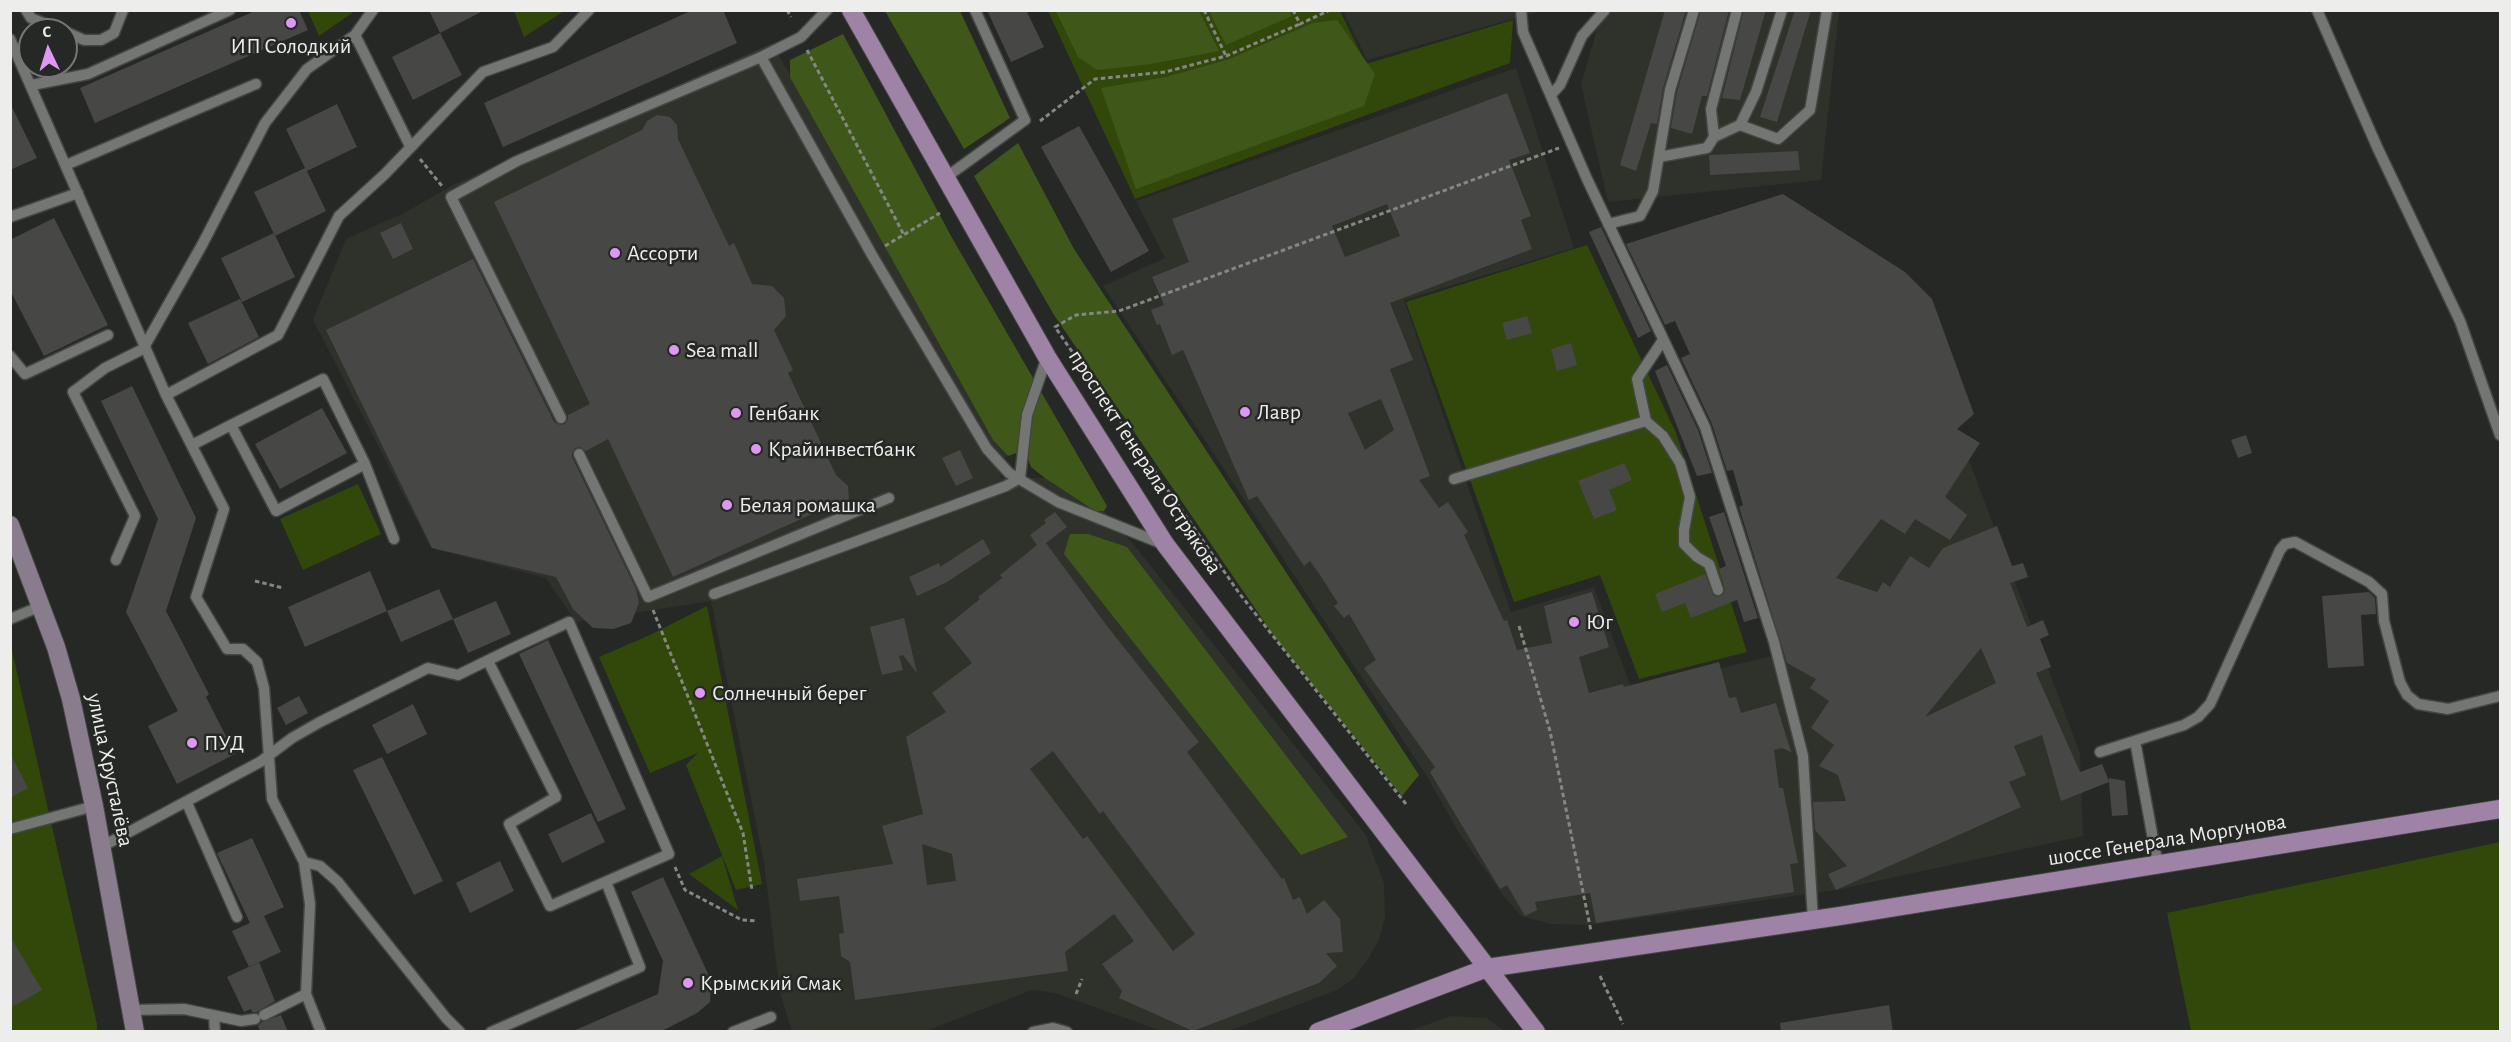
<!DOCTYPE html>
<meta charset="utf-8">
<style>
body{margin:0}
#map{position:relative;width:2511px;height:1042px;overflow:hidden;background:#262825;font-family:"Alegreya Sans",sans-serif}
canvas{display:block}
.frame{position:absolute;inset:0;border:12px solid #edeeec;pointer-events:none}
.north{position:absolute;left:18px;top:18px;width:60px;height:60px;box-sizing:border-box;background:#262825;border:2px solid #767775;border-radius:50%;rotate:356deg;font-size:16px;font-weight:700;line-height:24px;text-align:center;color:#edeeec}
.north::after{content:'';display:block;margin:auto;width:21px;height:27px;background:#de98f3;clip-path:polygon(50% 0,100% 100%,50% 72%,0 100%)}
</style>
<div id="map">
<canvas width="2511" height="1042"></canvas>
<div class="frame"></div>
<div class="north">С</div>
</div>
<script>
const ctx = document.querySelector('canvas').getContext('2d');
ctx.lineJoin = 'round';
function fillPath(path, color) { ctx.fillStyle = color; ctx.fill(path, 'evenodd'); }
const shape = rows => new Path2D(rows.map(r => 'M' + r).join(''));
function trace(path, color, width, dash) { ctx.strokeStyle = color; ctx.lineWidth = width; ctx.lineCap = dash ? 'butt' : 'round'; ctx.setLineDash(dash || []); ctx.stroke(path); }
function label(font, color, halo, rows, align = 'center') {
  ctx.font = font + ' "Alegreya Sans",sans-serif'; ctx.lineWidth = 5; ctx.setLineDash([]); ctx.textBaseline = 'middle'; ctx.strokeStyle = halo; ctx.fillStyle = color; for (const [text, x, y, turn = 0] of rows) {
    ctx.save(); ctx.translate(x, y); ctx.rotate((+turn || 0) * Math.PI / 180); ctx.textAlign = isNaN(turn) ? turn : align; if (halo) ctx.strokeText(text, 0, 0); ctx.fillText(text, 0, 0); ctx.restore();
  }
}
fillPath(shape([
 [1343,11,1541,11,1367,60],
 [1602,11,1839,11,1821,180,1608,202,1581,85],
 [772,43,993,440,1008,456,1001,461,1000,478,1045,478,1095,511,1104,511,1134,545,1366,835,1384,883,1385,918,1379,940,1366,962,1352,980,1337,990,1228,1031,1162,1031,1055,993,1032,990,926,1031,792,1031,780,993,764,863,711,601,576,622,546,578,431,548,313,320,346,239,404,213,453,185],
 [1516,68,1574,248,1404,300,1511,612,1594,587,1632,690,1784,653,1802,622,1908,481,1957,429,2080,753,2083,836,1836,890,1590,925,1551,924,1521,916,1503,895,1459,833,1426,775,1103,286,1165,258,1136,201],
 [1451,1016,1487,1018,1504,1031,1409,1031]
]), '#2e322a');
fillPath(shape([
 [308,11,355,11,319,36],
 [514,11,564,11,524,37],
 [1048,11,1340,11,1366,64,1513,20,1510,63,1135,199],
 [1587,245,1676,433,1747,652,1639,679,1600,575,1514,602,1406,302],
 [358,484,381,534,303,570,280,519],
 [707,606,762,884,736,890,686,765,698,753,650,773,599,657,650,635],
 [10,642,97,1024,97,1031,11,1031],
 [2500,842,2500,1031,2191,1031,2167,913],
 [722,856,738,910,689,874]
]), '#31480a');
fillPath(shape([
 [885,11,960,11,1010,118,964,149],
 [1056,11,1199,11,1219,51,1151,64,1097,70,1078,57],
 [1209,11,1289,11,1292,16,1226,45],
 [1337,20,1375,74,1364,106,1136,189,1101,88,1166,77,1227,60,1313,23],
 [843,34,951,236,1107,506,1104,511,1095,511,1045,478,1031,467,1027,456,1019,452,1008,456,993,440,790,77,790,60],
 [1018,143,1074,249,1419,775,1402,796,1276,639,1054,315,974,176],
 [1070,534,1088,534,1127,547,1348,837,1301,855,1064,554]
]), '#3f581a');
fillPath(shape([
 [257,10,299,10,308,30,95,123,80,88],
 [429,10,485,10,440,33],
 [693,10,723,10,737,43,503,147,484,103],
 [987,10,1026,10,1044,47,1011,62],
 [1665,10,1686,10,1663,88,1657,124,1651,123,1636,171,1620,165],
 [1701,10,1729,10,1707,96,1702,96,1692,134,1671,128,1677,92],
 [1744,10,1766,10,1740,100,1722,98],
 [1795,10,1811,10,1777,122,1760,117],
 [440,33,462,75,413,100,392,57],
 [1507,93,1530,153,1509,160,1531,216,1521,220,1532,249,1390,303,1413,360,1390,369,1430,476,1419,480,1439,508,1448,502,1468,532,1464,535,1504,621,1507,620,1517,650,1552,643,1544,606,1592,592,1609,647,1579,657,1589,693,1623,684,1624,687,1719,662,1729,698,1736,697,1741,713,1776,703,1791,752,1782,748,1774,750,1779,788,1783,788,1798,863,1790,864,1794,892,1596,923,1590,893,1535,902,1537,910,1525,916,1507,885,1500,889,1430,772,1435,767,1364,668,1376,660,1349,614,1344,618,1334,606,1338,603,1320,575,1310,561,1304,566,1257,496,1249,500,1183,350,1172,355,1160,324,1157,325,1151,310,1164,305,1152,277,1189,262,1172,219],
 [1387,204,1400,236,1345,257,1332,226],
 [1381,399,1394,430,1365,450,1348,413],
 [10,103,37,158,10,170],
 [337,104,357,147,307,171,326,211,275,236,254,192,305,168,286,129],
 [657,115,670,117,677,125,678,139,729,246,734,243,752,284,772,286,784,298,786,316,774,330,793,370,788,373,836,475,848,486,849,500,844,508,833,513,821,510,673,577,608,439,586,451,580,447,575,448,572,453,572,457,636,589,639,603,631,623,613,629,593,628,573,609,556,577,432,548,326,330,473,259,554,422,560,425,565,424,568,419,568,415,590,404,494,202,642,130,647,121],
 [1079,126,1149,251,1111,272,1041,147],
 [1798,151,1800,170,1710,175,1709,155],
 [1783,194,1905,272,1932,299,1974,414,1957,429,1980,443,1945,497,1967,515,1950,540,1915,519,1905,534,1881,519,1836,578,1877,592,1883,582,1890,587,1910,556,1929,568,1943,548,1997,526,2012,566,2023,563,2028,577,2010,583,2027,627,2043,620,2049,635,2040,639,2051,667,2036,673,2080,772,2102,764,2109,781,2109,778,2125,781,2128,815,2112,816,2109,782,2061,801,2042,735,2014,746,2026,775,2009,782,2021,807,1836,890,1828,874,1847,866,1815,830,1813,802,1846,801,1838,775,1819,766,1834,745,1811,728,1829,701,1810,688,1816,679,1787,663,1739,507,1743,505,1733,470,1727,471,1712,424,1681,358,1690,354,1675,321,1665,325,1626,244],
 [1981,648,1996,683,1925,717],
 [54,218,108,325,44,356,10,290,10,240],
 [401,223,413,249,393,259,380,233],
 [1601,227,1651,331,1638,338,1589,232],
 [274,233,295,277,242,302,221,258],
 [240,299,259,337,208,364,188,323],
 [1527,316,1532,333,1507,340,1502,323],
 [1571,343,1577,365,1557,371,1551,349],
 [1667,365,1698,430,1712,473,1697,476,1655,371],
 [132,386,196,518,166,611,209,694,206,697,235,754,177,784,148,726,178,711,126,612,158,519,101,401],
 [322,408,347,453,280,489,255,444],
 [2246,435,2252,453,2238,458,2231,440],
 [960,450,973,478,956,486,942,458],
 [1624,463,1632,480,1609,490,1617,510,1594,519,1578,481],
 [1055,512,1067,527,1046,543,1107,626,1199,742,1187,752,1282,879,1284,878,1293,900,1300,897,1307,914,1324,900,1340,919,1343,952,1326,953,1337,966,1319,983,1193,1031,1119,998,1122,991,1102,964,1134,941,1114,914,1065,952,1068,971,855,1000,850,962,841,956,839,934,844,933,839,896,800,901,797,879,893,864,882,826,923,814,906,737,946,712,932,693,972,663,944,628,980,599,978,597,1002,578,1000,575,1037,545,1030,535,1046,523,1044,520],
 [1053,751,1100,814,1103,811,1195,934,1173,951,1087,836,1083,839,1030,769],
 [922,844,952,854,956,881,927,885],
 [1724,512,1758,618,1744,622,1737,600,1691,618,1685,603,1662,612,1655,594,1705,574,1713,595,1717,597,1724,594,1725,588,1719,569,1726,566,1709,517],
 [983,539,991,553,947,582,917,596,909,577,939,563,940,567],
 [370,571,387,611,305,647,288,607],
 [439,589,453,619,401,642,387,611],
 [2369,592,2375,598,2376,614,2361,615,2364,666,2328,668,2322,596],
 [496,601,511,634,468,653,453,619],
 [904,618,917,673,903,655,899,656,903,670,882,675,870,627],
 [548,640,626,809,598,822,519,654],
 [299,696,308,713,286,725,277,708],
 [413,704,427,734,387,754,372,725],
 [10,753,28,788,10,798],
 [382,757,443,881,414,895,353,770],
 [591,813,605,842,562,863,548,834],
 [252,838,284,907,264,916,281,952,249,967,232,931,250,923,217,853],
 [500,861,514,891,470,913,456,883],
 [663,877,711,980,710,1002,697,1013,660,1032,571,1032,658,994,663,961,631,892],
 [10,936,42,990,10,1008],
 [259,962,275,1001,257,1012,252,1012,251,1009,244,1012,227,977],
 [1889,1005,1893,1032,1781,1032,1780,1023],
 [281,1015,288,1032,260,1032,258,1026,262,1022]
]), '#474845');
const lane = shape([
 [26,10,31,18,60,30],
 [827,10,801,37,761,57,872,255,987,449,1009,473,1058,502,1163,544],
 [1521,10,1523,32,1587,179,1705,427,1774,642,1803,756,1813,920],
 [2317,10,2378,149,2460,321,2500,435],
 [66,32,84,40,101,40,114,33,123,10],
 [355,35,410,146],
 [10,39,166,395,224,509,196,597,227,649,243,649,257,662,264,688,272,799,304,862,310,904,306,994,321,1032],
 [32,85,88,74,230,10],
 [1551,95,1560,85,1582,36,1605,10],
 [1740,125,1778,139,1810,110,1827,10],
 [1714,137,1740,125,1756,92,1782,10],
 [1659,157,1707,148,1714,137,1711,109,1737,10],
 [66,165,256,84],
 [945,178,1025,120,975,10],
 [10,217,78,193],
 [1608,224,1640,216,1653,191,1670,90,1694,10],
 [10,356,25,374,108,335],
 [166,395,278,335,339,216,385,174,483,72,553,47,589,10],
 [561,418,451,197,517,161,761,57],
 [1646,421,1663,436,1680,463,1690,497,1684,530,1684,544,1697,557,1709,564,1718,590],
 [192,445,231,425,323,379,365,464,276,511,231,425],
 [579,454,648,597,889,498],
 [365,464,394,539],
 [1454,479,1646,421,1637,379,1663,340],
 [116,560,135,516,73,392,105,368,143,349,202,245,265,123,307,69,355,35,373,10],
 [714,594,1006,486,1020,478,1027,415,1047,357],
 [10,619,41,606],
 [2135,741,2158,866],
 [2100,752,2184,725,2198,717,2210,704,2280,550,2285,544,2295,542,2369,582,2382,594,2384,621,2400,682,2407,695,2418,704,2448,709,2500,696],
 [187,803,237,917],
 [10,829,94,806],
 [101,847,260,762,292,738,320,722,428,668,458,675,507,651,569,622,669,854,550,906,509,824,556,797,488,661],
 [304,862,320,866,338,882,446,1018,460,1032],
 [131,1010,184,1009,241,1021,255,1019],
 [264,1015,306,994],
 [214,1016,215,1032],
 [491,1032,640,967,606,882],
 [733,1032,771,1017],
 [1033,1032,1053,1028,1067,1032]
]);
const secondary = shape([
 [10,525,56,647,71,699,94,806,135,1032]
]);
const primary = shape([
 [851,10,1047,357,1165,544,1536,1032],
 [1318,1032,1487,968,1840,916,2500,809]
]);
trace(lane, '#444643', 13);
trace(secondary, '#444643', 20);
trace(primary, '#444643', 20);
trace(shape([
 [787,10,791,17],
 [1204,10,1226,56],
 [1293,10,1300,24,1330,10],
 [807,50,904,235],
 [1040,121,1095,79,1165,72,1226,56,1300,24],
 [420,159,442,186],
 [885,246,940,213],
 [255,581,283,588],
 [653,610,743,833,752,890],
 [1519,626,1550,731,1591,931],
 [1406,804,1239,593,1055,327,1076,315,1119,311,1559,148],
 [675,867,685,890,742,920,757,921],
 [1600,976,1623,1024],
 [1076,994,1082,979]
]), '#858784', 3, [4.5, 3]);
trace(lane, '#747673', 10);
trace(secondary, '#897c8c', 18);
trace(primary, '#9e83a6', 18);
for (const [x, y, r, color] of [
 [291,23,6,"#de98f3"],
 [615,253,6,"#de98f3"],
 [674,350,6,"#de98f3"],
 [1245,412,6,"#de98f3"],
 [736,413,6,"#de98f3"],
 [756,449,6,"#de98f3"],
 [727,505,6,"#de98f3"],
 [1574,622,6,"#de98f3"],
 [700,693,6,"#de98f3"],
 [192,743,6,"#de98f3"],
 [688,983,6,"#de98f3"]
]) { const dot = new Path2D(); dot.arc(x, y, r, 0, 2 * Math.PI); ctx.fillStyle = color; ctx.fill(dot); trace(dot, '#262825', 2); }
label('22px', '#edeeec', '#262825', [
 ["ИП Солодкий",291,46,"center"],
 ["Ассорти",627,253],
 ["Sea mall",686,350],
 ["Лавр",1257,412],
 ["Генбанк",748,413],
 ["Крайинвестбанк",768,449],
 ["Белая ромашка",739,505],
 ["Юг",1586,622],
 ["Солнечный берег",712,693],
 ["ПУД",204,743],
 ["Крымский Смак",700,983]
], 'left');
label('22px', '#edeeec', '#262825', [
 ["проспект Генерала Острякова",1145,462,57],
 ["улица Хрусталёва",110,770,78],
 ["шоссе Генерала Моргунова",2167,840,-9]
]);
</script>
